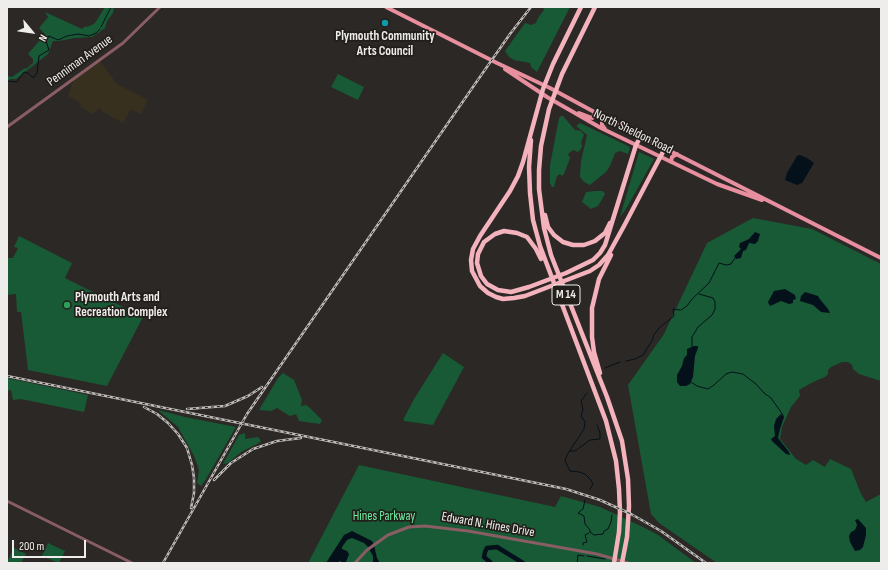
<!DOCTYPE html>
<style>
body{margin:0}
#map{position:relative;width:888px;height:570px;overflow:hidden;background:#2c2825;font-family:"Sofia Sans Condensed",sans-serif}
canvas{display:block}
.frame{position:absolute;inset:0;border:8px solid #efedeb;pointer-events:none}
.north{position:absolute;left:12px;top:12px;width:40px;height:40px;-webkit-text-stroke:3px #221f1b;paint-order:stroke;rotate:119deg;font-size:11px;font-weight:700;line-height:16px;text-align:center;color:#efedeb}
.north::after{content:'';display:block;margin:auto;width:14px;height:18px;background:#efedeb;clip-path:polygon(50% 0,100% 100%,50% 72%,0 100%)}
.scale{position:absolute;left:12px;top:540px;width:74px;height:18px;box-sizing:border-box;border:2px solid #efedeb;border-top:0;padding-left:5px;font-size:12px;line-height:14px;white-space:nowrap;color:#efedeb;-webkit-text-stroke:3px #221f1b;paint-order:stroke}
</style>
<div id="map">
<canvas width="888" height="570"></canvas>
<div class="frame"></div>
<div class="north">N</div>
<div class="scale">200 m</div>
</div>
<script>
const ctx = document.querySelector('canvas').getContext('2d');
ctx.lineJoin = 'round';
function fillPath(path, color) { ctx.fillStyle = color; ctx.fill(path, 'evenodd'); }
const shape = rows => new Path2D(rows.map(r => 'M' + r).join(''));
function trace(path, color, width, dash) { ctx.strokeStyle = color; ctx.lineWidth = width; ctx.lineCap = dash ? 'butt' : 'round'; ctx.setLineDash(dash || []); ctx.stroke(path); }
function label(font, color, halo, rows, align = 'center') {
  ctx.font = font + ' "Sofia Sans Condensed",sans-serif'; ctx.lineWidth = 3.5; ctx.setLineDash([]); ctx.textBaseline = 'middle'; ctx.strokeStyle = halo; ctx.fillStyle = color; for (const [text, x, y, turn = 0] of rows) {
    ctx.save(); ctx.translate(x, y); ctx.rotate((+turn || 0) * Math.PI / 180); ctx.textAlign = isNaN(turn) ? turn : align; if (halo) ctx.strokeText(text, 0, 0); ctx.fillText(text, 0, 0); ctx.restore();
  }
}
fillPath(shape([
 [100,61,117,84,148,100,141,114,131,109,123,123,103,112,100,108,93,114,80,107,81,105,79,102,68,96,74,79]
]), '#37301f');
fillPath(shape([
 [105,7,114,7,113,13,107,21,105,28,92,37,74,38,59,41,53,41,48,54,16,79,10,79,7,82,7,76,12,77,25,68,26,69,33,63,33,59,28,54,45,34,39,28,48,17,45,12,82,29,84,27,90,26,95,23],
 [543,7,570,7,537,72,531,67,530,63,514,60,509,57,505,51,525,23,531,25,536,23,538,18,544,10],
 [338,74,364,87,358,100,331,87],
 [561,116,563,116,575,130,581,131,584,135,581,142,582,147,580,150,578,152,573,150,568,154,570,158,564,174,562,176,560,174,557,176,554,187,552,187,550,183,550,165,559,118],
 [580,123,628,146,630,148,628,154,620,151,615,153,610,166,606,172,590,185,584,182,580,177,581,161,587,135,576,126],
 [639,152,654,159,626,209,620,217],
 [595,191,603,191,605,194,598,206,591,209,582,202,586,192],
 [753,218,812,229,881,264,881,381,859,374,853,369,852,365,848,362,842,362,831,367,828,370,828,374,825,377,813,382,799,390,800,396,791,407,782,427,780,439,796,459,806,465,813,460,825,467,830,459,851,469,861,494,866,502,881,494,881,563,717,563,659,523,651,514,628,385,664,334,707,243],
 [19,236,72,263,65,278,143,317,107,386,28,370,21,312,17,312,16,294,7,295,7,258,13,258,18,248,14,247],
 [443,353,464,367,433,425,404,421,404,418,414,399],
 [283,373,294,380,302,400,301,406,306,405,310,408,322,420,320,424,299,421,296,414,290,416,277,408,271,411,259,410,278,378],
 [7,378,88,395,84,412,21,399,13,400,11,390,7,391],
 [158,410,185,417,236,427,206,479,201,486,197,483,199,470,194,456,178,427],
 [245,433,245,439,258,437,261,441,259,443,241,452,228,463,223,464,239,435],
 [359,465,555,507,561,496,600,507,643,527,658,535,696,563,308,563],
 [48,543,65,551,59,563,42,556],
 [14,548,26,554,21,563,8,563,7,562]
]), '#175a35');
fillPath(shape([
 [800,155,807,158,814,163,802,183,797,185,785,180,787,173,797,156],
 [755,232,760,234,758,241,755,244,749,243,746,250,743,251,741,258,736,259,734,256,741,249,739,247,740,243,749,239],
 [785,289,795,295,796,299,793,300,793,303,789,304,781,301,770,306,768,302,774,291],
 [805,292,818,296,819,298,828,309,830,313,821,312,813,305,800,301,801,296],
 [694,346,698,346,698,348,695,356,693,377,690,384,686,386,680,386,677,382,677,375,682,366,684,358,687,355,687,349],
 [781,414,784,417,780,429,778,438,789,452,790,455,786,454,772,441,771,439,775,436,774,426,776,419],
 [858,519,866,528,866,535,863,547,860,550,855,551,850,542,849,536,851,532,855,530,857,525,855,520],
 [352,531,372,541,374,545,377,558,380,563,373,563,373,556,368,547,364,543,352,538,347,540,342,547,342,549,347,551,349,554,346,562,344,563,340,561,337,563,326,563,344,535]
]), '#05111a');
trace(shape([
 [101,27,111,7],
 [7,81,17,82,24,72,28,73,32,77,34,77,37,73,39,56,49,50,46,41,49,36,58,40,67,36,78,34,89,36,96,33,100,29],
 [681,310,687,306,692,299,709,283,719,263,726,265,731,264,735,258],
 [692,347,692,337,698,327,712,315,715,309,715,302,713,298,699,294],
 [626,361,635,359,643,355,653,339,653,336,659,328,674,316,673,309,680,310],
 [605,368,620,362],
 [691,382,697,386,708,389,714,385,726,374,732,372,743,374,756,384,764,393,771,398,783,415,783,417],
 [587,393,581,401,583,409,581,416,585,422,584,429,567,455,565,461,570,471,579,472,585,474,591,480,593,484,590,489],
 [570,451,575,451,590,440,600,439,600,433,597,425],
 [585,500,583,509,578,513,584,516,585,524,590,530,590,532,594,535,603,534,604,531,608,529,611,522,612,515],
 [583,545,583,543,587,542,585,535,589,533],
 [587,556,605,559],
 [577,563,578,555,584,556]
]), '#05111a', 1);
trace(shape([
 [491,563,484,557,485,552,487,548,497,547,523,563]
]), '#05111a', 4.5);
trace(shape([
 [7,127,123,43,160,7],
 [7,501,132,563],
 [355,563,367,550,388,535,409,527,425,526,468,531,597,554,628,563]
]), '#885d64', 3);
trace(shape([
 [386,7,497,63,550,88,611,121,881,258],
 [505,69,547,97,601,128,717,184,762,200],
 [579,113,592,118,594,116,595,112],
 [605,129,602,125,602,122,605,120,609,121],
 [671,162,672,157,677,154]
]), '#e78e9f', 4);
trace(shape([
 [581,7,553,64,543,89,523,162,518,176,510,191,480,236,473,249,471,260,472,271,480,286,488,293,496,297,503,299,514,298,525,296,590,271,599,265,608,255,624,226,665,148],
 [595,7,562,74,549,109,541,146,539,170,539,189,544,228,551,255,607,397,622,441,628,479,629,506,627,537,622,563],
 [531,140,529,167,530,193,533,220,540,246,606,421,616,461,619,489,620,512,619,532,614,563],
 [545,215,548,227,554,235,563,242,573,245,584,245,595,241,605,233,610,223],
 [541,259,536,249,527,237,517,233,504,231,495,234,484,242,478,254,477,263,481,276,487,284,498,290,511,292,529,287,566,273,593,260,600,253,605,245,636,145,641,136],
 [600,373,594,352,592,337,592,308,599,279,611,255]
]), '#f3b2bc', 4.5);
const rail = shape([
 [7,376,566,489,600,500,631,514,661,531,706,563],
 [144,407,157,414,168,423,178,434,187,448,192,465,194,478,194,493,191,508],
 [187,409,225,406,248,396,262,387],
 [214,480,231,463,253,449,277,441,301,438],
 [163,563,247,414,475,84,510,34,531,7]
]);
trace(rail, '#bebbb9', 2.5);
trace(rail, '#221f1b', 1, [3]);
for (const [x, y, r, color] of [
 [385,23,4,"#0f9aa8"],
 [67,305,4,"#2e9e5b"]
]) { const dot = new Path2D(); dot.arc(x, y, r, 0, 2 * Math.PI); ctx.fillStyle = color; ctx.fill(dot); trace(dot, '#221f1b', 1.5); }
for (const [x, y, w] of [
 [566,295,28]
]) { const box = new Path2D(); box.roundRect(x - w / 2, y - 10, w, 20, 3); ctx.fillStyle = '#221f1b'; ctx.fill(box); trace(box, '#efedeb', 1); }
label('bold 12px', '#efedeb', null, [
 ["M 14",566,295]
]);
label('bold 13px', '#efedeb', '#221f1b', [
 ["Plymouth Community",385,37],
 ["Arts Council",385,52],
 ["Plymouth Arts and",75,298,"left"],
 ["Recreation Complex",75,313,"left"]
]);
label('13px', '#efedeb', '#221f1b', [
 ["Penniman Avenue",80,61,-36],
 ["North Sheldon Road",633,132,26],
 ["Edward N. Hines Drive",488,525,10]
]);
label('13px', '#6deea1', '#221f1b', [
 ["Hines Parkway",384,517]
]);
</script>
